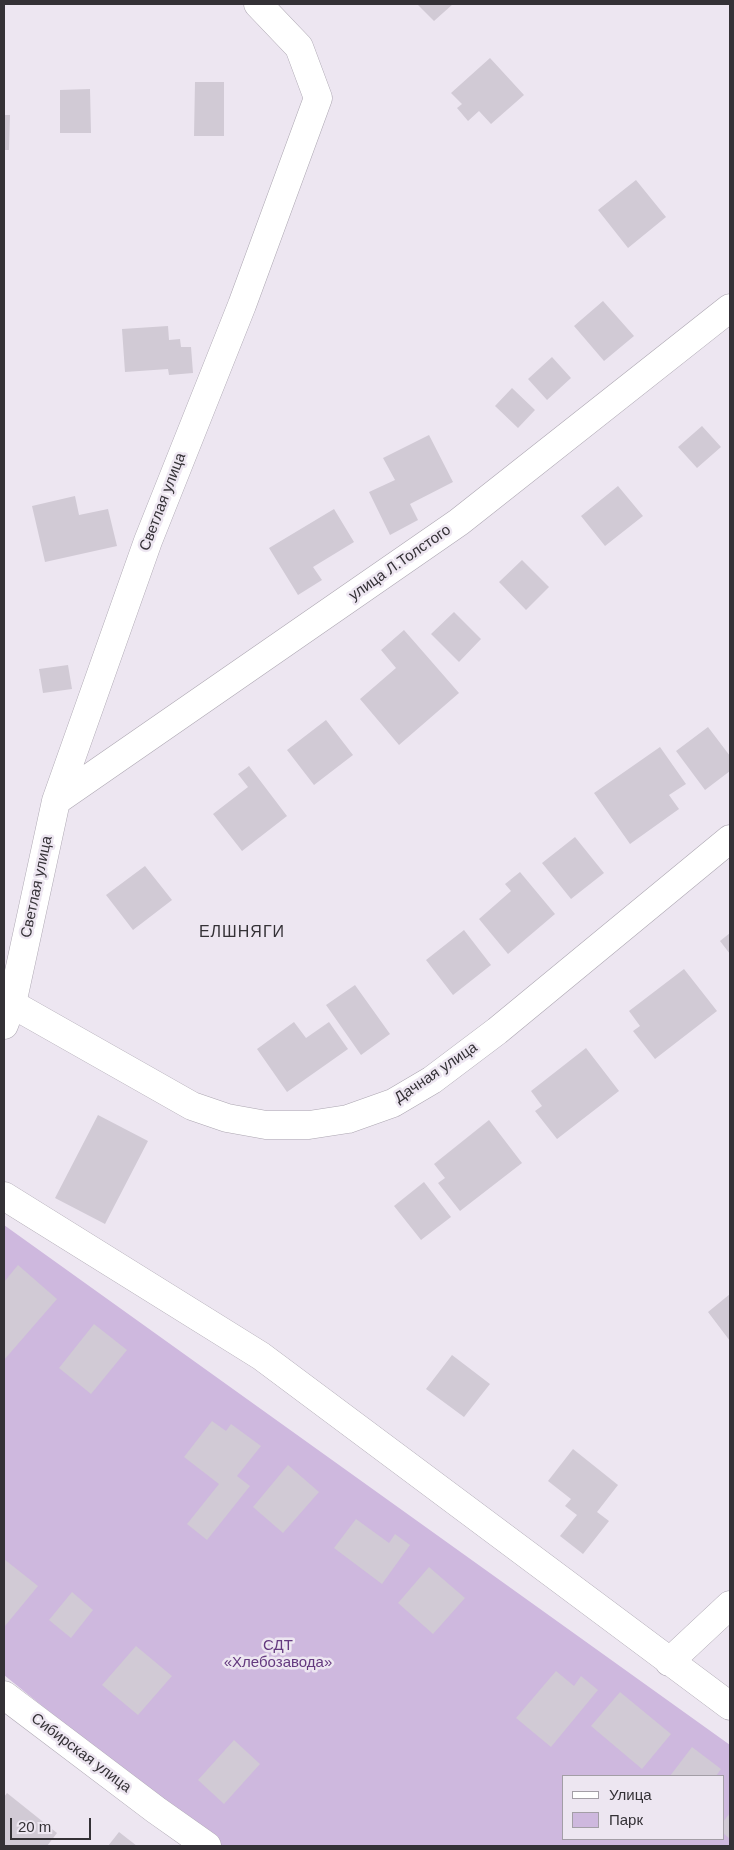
<!DOCTYPE html>
<meta charset="utf-8">
<style>
body{margin:0}
#map{position:relative;width:734px;height:1850px;overflow:hidden;background:#ede6f1;font-family:Arial,sans-serif}
canvas{display:block}
.frame{position:absolute;inset:0;border:5px solid #343136;pointer-events:none}
.legend{position:absolute;left:562px;top:1775px;width:162px;height:65px;box-sizing:border-box;background:#ede6f1;border:1px solid #a39ea6;margin:0;padding:6px 9px;list-style:none;font-size:15px;color:#343136}
.legend li{display:flex;align-items:center;gap:10px;height:25px}
.legend b{width:25px;border:1px solid #a39ea6}
.scale{position:absolute;left:10px;top:1818px;width:81px;height:22px;box-sizing:border-box;border:2px solid #343136;border-top:0;padding-left:6px;font-size:15px;line-height:18px;white-space:nowrap;color:#343136;-webkit-text-stroke:4px #ede6f1;paint-order:stroke}
</style>
<div id="map">
<canvas width="734" height="1850"></canvas>
<div class="frame"></div>
<ul class="legend">
<li><b style="height:6px;background:#fff"></b>Улица</li>
<li><b style="height:14px;background:#ceb8de"></b>Парк</li>
</ul>
<div class="scale">20 m</div>
</div>
<script>
const ctx = document.querySelector('canvas').getContext('2d');
ctx.lineJoin = 'round';
function fillPath(path, color) { ctx.fillStyle = color; ctx.fill(path, 'evenodd'); }
const shape = rows => new Path2D(rows.map(r => 'M' + r).join(''));
function trace(path, color, width, dash) { ctx.strokeStyle = color; ctx.lineWidth = width; ctx.lineCap = dash ? 'butt' : 'round'; ctx.setLineDash(dash || []); ctx.stroke(path); }
function label(font, color, halo, rows, align = 'center') {
  ctx.font = font + ' Arial,sans-serif'; ctx.lineWidth = 5; ctx.setLineDash([]); ctx.textBaseline = 'middle'; ctx.strokeStyle = halo; ctx.fillStyle = color; for (const [text, x, y, turn = 0] of rows) {
    ctx.save(); ctx.translate(x, y); ctx.rotate((+turn || 0) * Math.PI / 180); ctx.textAlign = isNaN(turn) ? turn : align; if (halo) ctx.strokeText(text, 0, 0); ctx.fillText(text, 0, 0); ctx.restore();
  }
}
fillPath(shape([
 [4,1225,730,1745,730,1846,215,1846,4,1675],
 [563,1776,723,1776,723,1839,563,1839]
]), '#ceb8de');
fillPath(shape([
 [417,4,453,4,434,21],
 [490,58,524,95,491,124,479,111,468,121,457,108,462,104,451,93],
 [195,82,224,82,224,136,194,136],
 [90,89,91,133,60,133,60,90],
 [4,115,10,115,9,150,4,150],
 [636,180,666,217,628,248,598,210],
 [603,301,634,336,604,361,574,326],
 [168,326,169,340,180,339,181,347,191,347,193,373,169,375,168,369,125,372,122,329],
 [552,357,571,378,547,400,528,379],
 [512,388,535,410,518,428,495,406],
 [702,426,721,447,697,468,678,447],
 [429,435,453,482,410,504,418,520,390,535,369,492,395,480,383,458],
 [618,486,643,516,605,546,581,516],
 [75,496,79,515,108,509,117,546,45,562,32,506],
 [334,509,354,542,313,567,322,580,298,595,269,548],
 [522,560,549,587,526,610,499,582],
 [454,612,481,639,459,662,431,634],
 [404,630,459,693,399,745,360,699,396,668,381,650],
 [68,665,72,689,43,693,39,669],
 [326,720,353,755,314,785,287,750],
 [708,727,730,756,730,771,705,790,676,751],
 [660,747,686,784,669,795,679,809,630,844,594,793],
 [249,766,287,816,242,851,213,814,248,787,238,774],
 [575,837,604,873,571,899,542,863],
 [145,866,172,900,133,930,106,895],
 [520,872,555,914,508,954,479,919,511,891,505,884],
 [464,930,491,965,453,995,426,960],
 [730,933,730,954,720,941],
 [684,969,717,1011,655,1059,633,1031,640,1026,629,1011],
 [355,985,390,1034,361,1055,326,1005],
 [294,1022,306,1038,329,1022,348,1049,287,1092,257,1049],
 [586,1048,619,1091,557,1139,535,1111,542,1106,531,1091],
 [98,1115,148,1141,105,1224,55,1198],
 [489,1120,522,1163,460,1211,438,1183,445,1178,434,1164],
 [424,1182,451,1217,421,1240,394,1206],
 [18,1265,57,1299,4,1360,4,1282],
 [730,1294,730,1341,708,1312],
 [94,1324,127,1350,91,1394,59,1368],
 [452,1355,490,1384,464,1417,426,1389],
 [212,1421,226,1431,231,1424,261,1446,237,1476,250,1486,207,1540,187,1524,219,1484,184,1457],
 [573,1449,618,1485,597,1512,609,1521,583,1554,560,1536,577,1515,565,1506,571,1499,548,1481],
 [288,1465,319,1492,283,1533,253,1507],
 [356,1519,389,1543,395,1534,410,1545,382,1584,334,1548],
 [4,1559,38,1586,5,1626,4,1625],
 [429,1567,465,1598,433,1634,398,1603],
 [72,1592,93,1610,71,1638,49,1620],
 [136,1646,172,1676,138,1715,102,1685],
 [556,1671,574,1686,581,1676,598,1690,551,1747,516,1718],
 [620,1692,671,1734,642,1769,591,1726],
 [234,1740,260,1764,224,1804,198,1780],
 [692,1747,721,1769,716,1776,670,1776],
 [7,1793,57,1833,47,1846,4,1846,4,1797],
 [730,1813,730,1839,723,1833,723,1822],
 [119,1832,137,1846,108,1846]
]), '#d1cad5');
const minor = shape([
 [56,801,459,522,730,308],
 [12,1004,192,1106,227,1118,266,1125,309,1125,348,1119,393,1103,432,1080,497,1031,730,839],
 [4,1025,12,1004,56,801,148,541,242,305,318,98,299,47,258,4],
 [4,1196,261,1356,730,1706],
 [669,1662,730,1605],
 [4,1695,156,1810,207,1846]
]);
trace(minor, '#aca6b1', 29);
trace(minor, '#fff', 28);
label('15px', '#343136', '#ede6f1', [
 ["Светлая улица",163,502,-69],
 ["улица Л.Толстого",400,563,-35],
 ["Светлая улица",37,887,-78],
 ["Дачная улица",436,1073,-34],
 ["Сибирская улица",81,1753,37]
]);
label('15px', '#64397f', '#ede6f1', [
 ["СДТ",278,1646],
 ["«Хлебозавода»",278,1663]
]);
ctx.letterSpacing = '1px';
label('16px', '#343136', '#ede6f1', [
 ["ЕЛШНЯГИ",242,933]
]);
ctx.letterSpacing = '0px';
</script>
